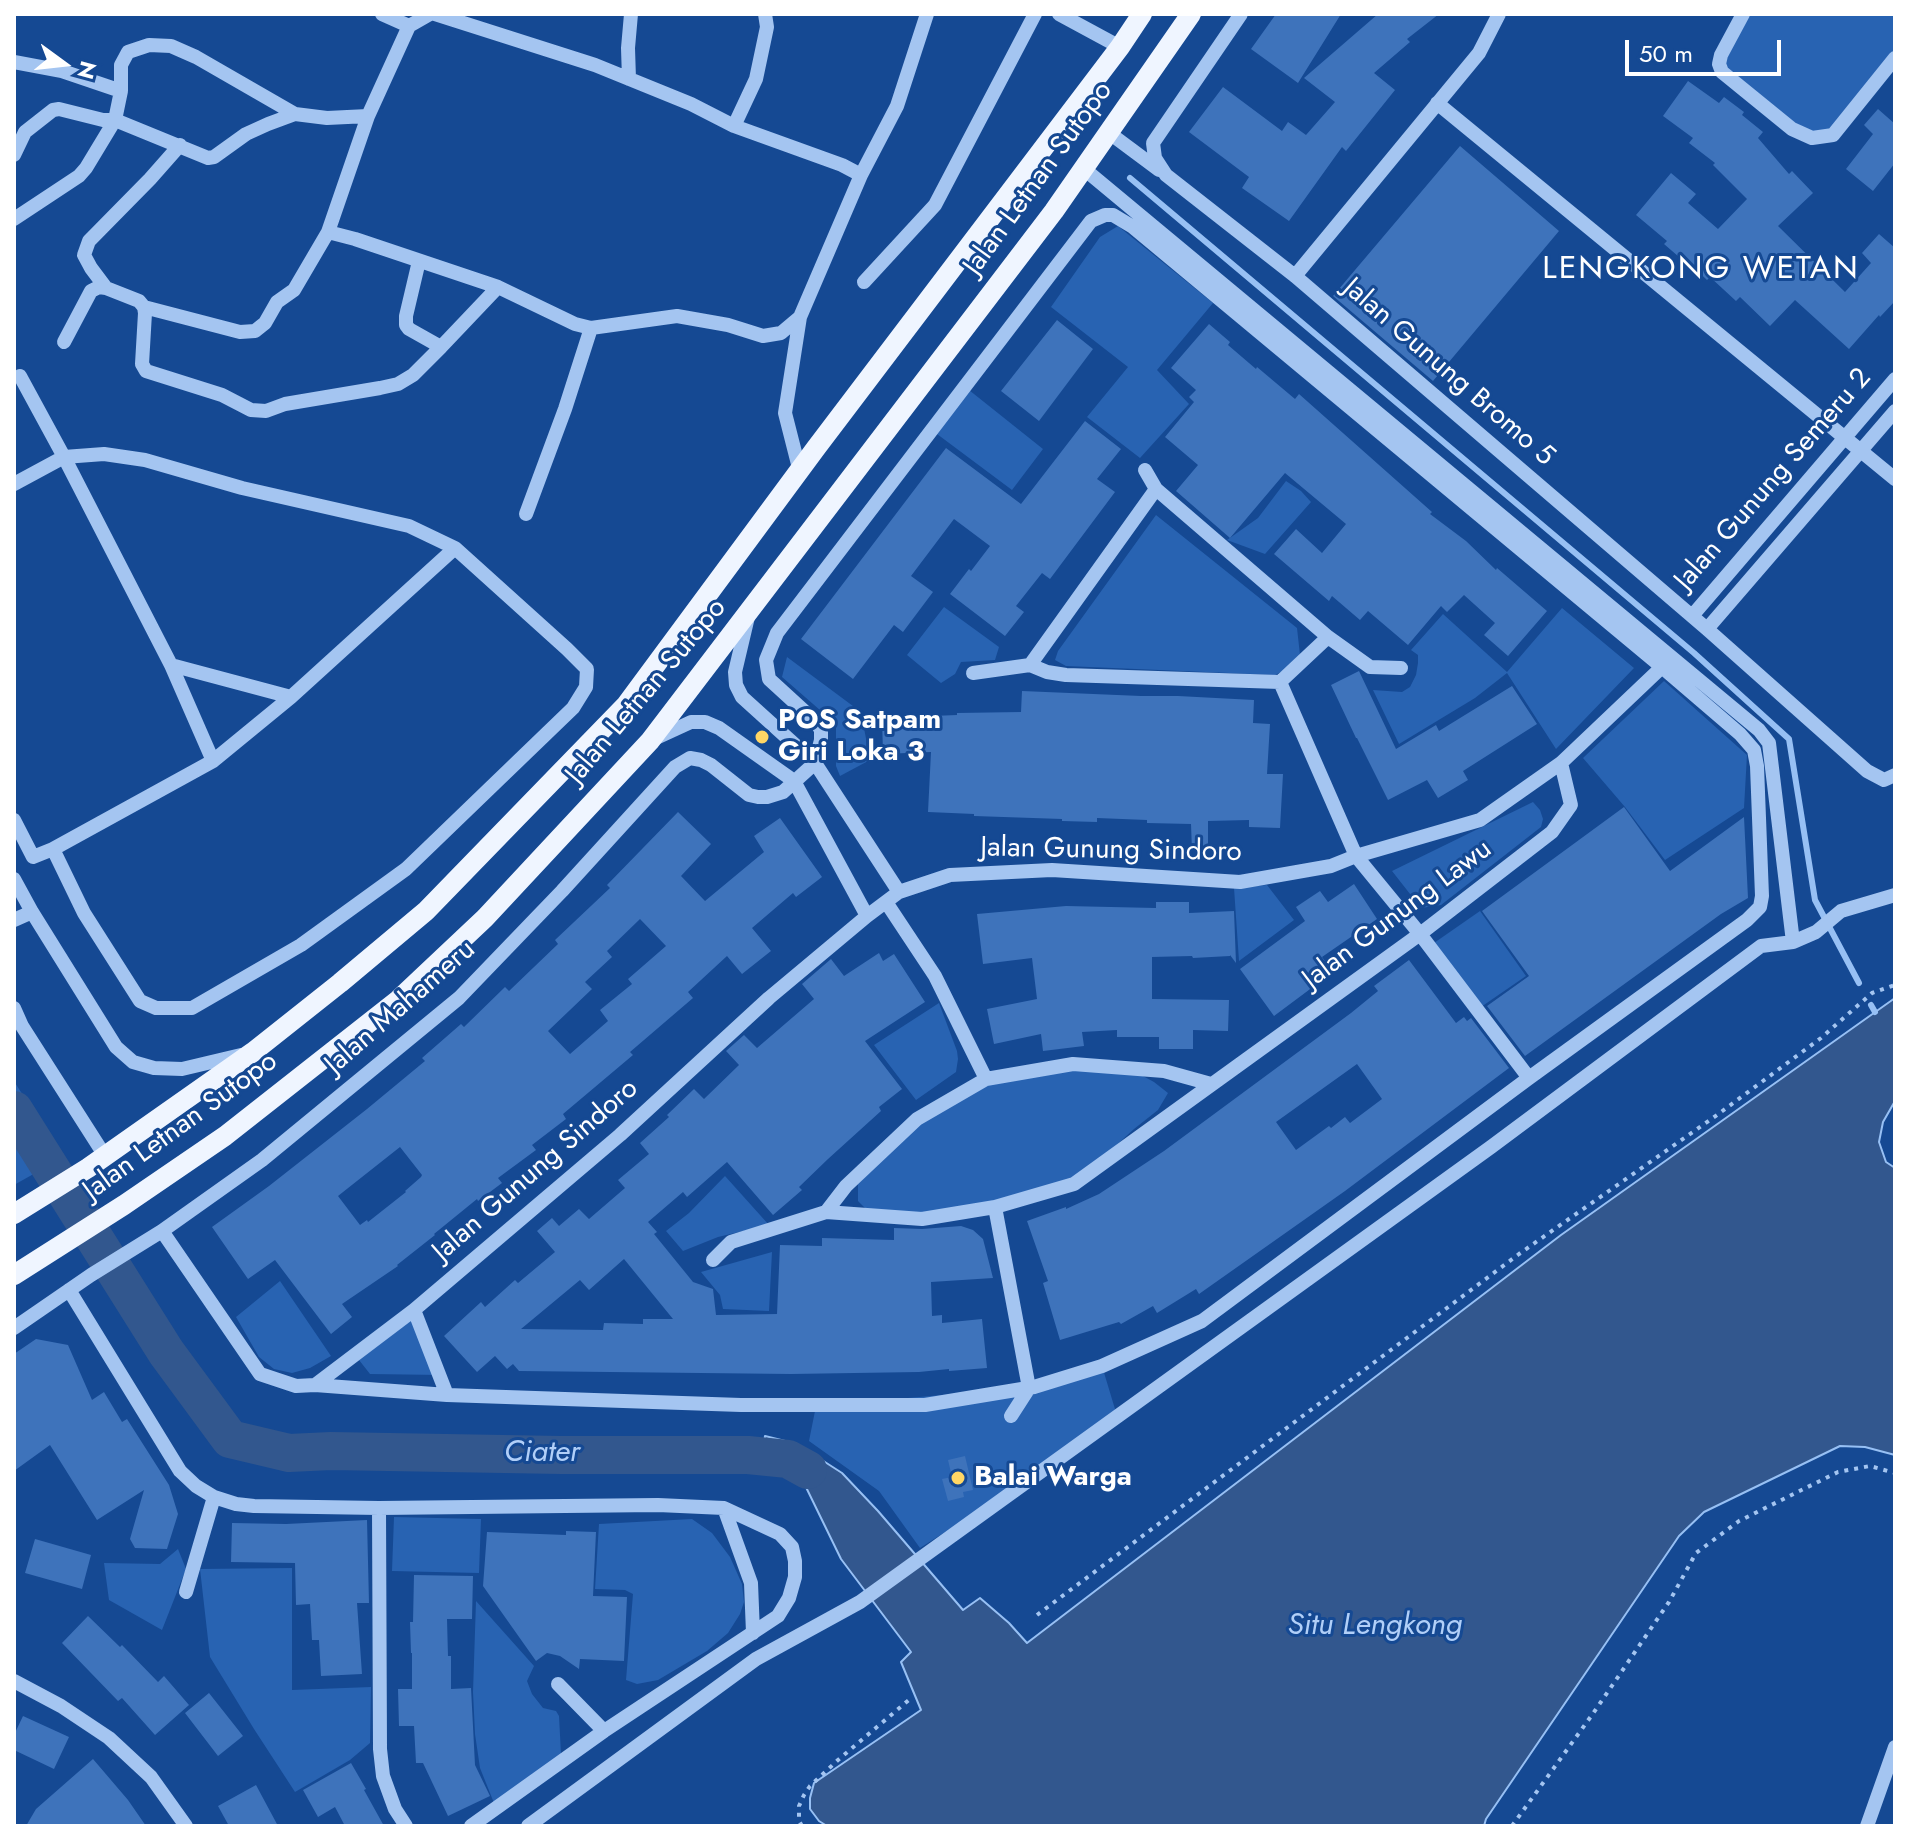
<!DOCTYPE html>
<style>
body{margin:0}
#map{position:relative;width:1909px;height:1840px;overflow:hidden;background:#154993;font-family:Jost,sans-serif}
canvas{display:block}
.frame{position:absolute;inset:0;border:16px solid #fff;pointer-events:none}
.north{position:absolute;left:24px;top:24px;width:80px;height:80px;-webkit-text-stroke:6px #154993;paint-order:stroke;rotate:105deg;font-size:22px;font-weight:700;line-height:32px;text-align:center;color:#fff}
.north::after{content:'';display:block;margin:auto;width:28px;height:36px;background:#fff;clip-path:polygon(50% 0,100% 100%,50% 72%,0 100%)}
.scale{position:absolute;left:1625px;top:40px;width:156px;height:36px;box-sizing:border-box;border:4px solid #fff;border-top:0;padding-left:10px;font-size:24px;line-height:28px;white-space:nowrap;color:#fff;-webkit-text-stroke:6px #154993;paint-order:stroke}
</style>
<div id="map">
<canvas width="1909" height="1840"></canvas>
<div class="frame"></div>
<div class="north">N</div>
<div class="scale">50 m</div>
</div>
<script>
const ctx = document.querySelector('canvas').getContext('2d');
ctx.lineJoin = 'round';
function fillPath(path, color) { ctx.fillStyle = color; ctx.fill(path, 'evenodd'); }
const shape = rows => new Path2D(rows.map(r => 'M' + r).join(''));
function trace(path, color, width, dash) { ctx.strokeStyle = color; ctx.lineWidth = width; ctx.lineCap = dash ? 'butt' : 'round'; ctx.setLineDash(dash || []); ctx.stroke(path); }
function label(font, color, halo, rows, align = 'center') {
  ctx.font = font + ' Jost,sans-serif'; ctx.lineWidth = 6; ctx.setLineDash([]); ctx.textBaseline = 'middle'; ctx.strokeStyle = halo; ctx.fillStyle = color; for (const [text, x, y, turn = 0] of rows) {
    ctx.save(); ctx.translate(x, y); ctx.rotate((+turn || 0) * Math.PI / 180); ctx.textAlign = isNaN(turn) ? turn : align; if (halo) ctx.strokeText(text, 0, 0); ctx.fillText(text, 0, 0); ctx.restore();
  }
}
fillPath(shape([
 [1745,14,1895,14,1895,58,1833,135,1812,138,1719,64],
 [1118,226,1213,303,1157,370,1189,404,1140,458,1087,417,1128,367,1051,307,1100,237],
 [969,390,1043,449,1012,490,937,434],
 [1286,481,1301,491,1311,502,1265,554,1227,540,1258,518],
 [1156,515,1297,628,1300,655,1291,667,1275,675,1066,666,1055,660,1058,651],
 [944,607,999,647,995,660,961,662,955,674,941,683,907,655],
 [1562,608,1634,668,1556,749,1507,673,1475,698,1399,744,1373,690,1402,692,1410,687,1416,675,1418,663,1418,655,1411,650,1443,614,1507,672],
 [787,657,861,712,870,760,840,776,836,766,836,724,782,677],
 [1664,681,1747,755,1744,808,1665,860,1625,807,1583,758],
 [1533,802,1540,810,1543,819,1541,827,1441,905,1421,908,1392,871],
 [1267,885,1294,920,1239,961,1234,888],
 [1480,911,1526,976,1481,1007,1434,943],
 [939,1003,957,1051,958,1059,956,1072,916,1100,874,1045],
 [1073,1064,1130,1069,1154,1082,1168,1093,1158,1110,1134,1129,1074,1184,916,1219,867,1210,858,1201,858,1184,917,1119,986,1079],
 [14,1081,62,1158,14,1185],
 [725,1176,769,1225,718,1237,683,1251,666,1231,689,1213],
 [772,1252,769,1311,723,1309,720,1295,701,1272],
 [280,1281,331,1356,310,1368,292,1373,274,1369,259,1357,236,1317],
 [411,1320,441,1375,370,1374,359,1360],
 [1102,1366,1118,1419,1087,1442,920,1548,879,1491,809,1441,816,1406,1034,1387],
 [394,1517,481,1519,479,1573,392,1571],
 [692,1519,712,1533,730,1557,742,1584,744,1602,740,1614,728,1633,707,1651,658,1680,637,1684,626,1680,633,1594,625,1590,595,1589,599,1524],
 [178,1549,186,1569,162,1630,109,1600,104,1563,160,1564],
 [292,1568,292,1690,371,1687,370,1743,350,1760,295,1792,254,1729,210,1657,200,1569],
 [476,1601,534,1666,527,1681,532,1694,543,1708,556,1711,559,1716,561,1754,494,1803,480,1768,475,1734,473,1692]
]), '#2863b2');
const water = shape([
 [1895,998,1895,1101,1883,1122,1879,1142,1886,1162,1895,1168,1895,1455,1865,1447,1840,1446,1704,1512,1679,1536,1486,1819,1484,1826,827,1826,819,1821,810,1809,810,1798,814,1783,921,1710,901,1662,911,1652,841,1559,802,1479,781,1467,760,1468,765,1436,797,1444,842,1473,878,1511,963,1610,980,1598,1009,1623,1027,1643,1561,1235,1895,998]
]);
fillPath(water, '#32578e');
trace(water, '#97c0f4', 2);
trace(shape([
 [1130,178,1694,653,1789,739,1815,900,1859,983],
 [1871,1005,1875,1012]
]), '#97c0f4', 6);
trace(shape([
 [14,1110,166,1352,230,1439,289,1453,331,1451,561,1455,748,1455,788,1459,808,1470]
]), '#32578e', 38);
fillPath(shape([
 [1276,14,1341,14,1298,83,1251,49],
 [1378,14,1439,14,1407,39,1410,42,1374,73,1395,90,1346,151,1342,147,1289,221,1242,188,1249,177,1189,132,1223,87,1282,131,1288,122,1306,135,1335,102,1304,78],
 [1688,81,1719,103,1724,97,1744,112,1742,115,1763,132,1758,138,1789,174,1792,171,1813,193,1778,226,1845,292,1871,263,1862,253,1879,234,1895,248,1895,301,1880,317,1879,315,1849,349,1795,300,1770,326,1740,297,1736,301,1710,277,1707,280,1681,255,1679,257,1664,244,1667,241,1636,215,1671,173,1696,194,1688,203,1718,229,1747,199,1713,165,1715,163,1689,143,1693,138,1663,116],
 [1878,109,1895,124,1895,163,1873,191,1846,169,1873,134,1864,125],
 [1460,146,1559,231,1433,381,1333,296],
 [1057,320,1093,349,1039,421,1001,391],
 [1209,324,1230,342,1228,345,1256,369,1257,367,1295,399,1299,394,1432,512,1430,514,1466,541,1496,570,1497,568,1547,611,1508,656,1484,635,1495,623,1464,595,1447,612,1441,606,1408,645,1368,611,1360,620,1332,596,1329,601,1274,554,1296,529,1322,553,1346,524,1285,473,1230,538,1176,491,1198,465,1165,437,1194,402,1189,397,1196,390,1171,368],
 [1085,421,1121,449,1097,479,1115,492,1050,579,1042,573,1016,606,1024,612,1005,636,950,594,969,569,971,571,990,546,954,519,911,576,933,592,903,632,894,625,853,679,801,639,946,448,1021,504],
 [1359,671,1396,749,1436,725,1439,731,1512,686,1537,724,1463,771,1468,780,1438,798,1427,780,1388,800,1357,738,1356,738,1331,685],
 [1022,691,1141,696,1178,696,1254,700,1253,723,1270,724,1267,774,1283,774,1280,828,1249,827,1249,820,1208,821,1208,851,1192,851,1191,824,1147,823,1147,820,1097,818,1097,822,1062,821,1062,819,974,816,974,814,928,812,931,752,883,754,882,718,957,715,957,713,1021,712],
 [1624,807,1670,871,1744,817,1748,898,1721,914,1525,1056,1487,1006,1529,976,1482,911],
 [678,812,711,844,681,876,705,901,764,852,754,836,780,818,822,877,796,897,793,893,752,928,771,951,742,974,727,956,688,992,693,998,630,1052,633,1055,563,1114,566,1119,532,1145,536,1150,498,1178,502,1183,478,1201,477,1199,434,1234,435,1235,397,1265,398,1266,342,1304,352,1317,331,1334,275,1260,248,1279,212,1227,269,1186,367,1109,425,1061,422,1058,461,1024,464,1027,505,987,509,991,558,944,555,940,610,888,607,885],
 [640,919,666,946,628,979,632,984,600,1010,608,1021,570,1054,548,1031,592,989,585,982,612,957,607,951],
 [400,1147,422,1175,421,1177,405,1191,406,1192,368,1222,367,1220,360,1225,338,1196],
 [1354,884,1377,919,1322,957,1333,972,1274,1016,1240,969,1305,921,1296,907,1320,891,1328,902],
 [1156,902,1189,902,1189,913,1234,911,1236,963,1230,955,1230,956,1193,958,1192,956,1152,957,1152,999,1229,1000,1228,1031,1193,1030,1193,1049,1159,1049,1159,1037,1117,1037,1117,1030,1082,1032,1084,1046,1043,1051,1041,1034,994,1044,987,1009,1037,999,1032,958,983,964,977,914,1066,906,1156,908],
 [879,953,883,961,894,954,925,1002,865,1041,902,1089,879,1107,881,1111,828,1159,799,1187,802,1190,773,1215,727,1162,687,1197,683,1192,648,1222,657,1232,654,1234,693,1282,713,1289,716,1315,777,1314,780,1245,822,1246,822,1238,894,1240,894,1228,922,1229,961,1226,973,1230,983,1239,993,1278,931,1282,932,1316,942,1315,942,1323,982,1319,987,1368,949,1371,949,1369,919,1372,791,1374,519,1371,513,1364,507,1369,495,1356,477,1372,444,1336,481,1302,485,1307,515,1280,518,1283,555,1252,537,1231,552,1218,559,1226,579,1209,589,1219,625,1188,618,1180,649,1154,640,1143,669,1117,667,1115,694,1089,704,1099,739,1065,726,1051,744,1035,757,1048,814,999,802,984,831,959,844,976],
 [624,1259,673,1319,643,1319,643,1324,604,1323,603,1330,521,1329,580,1280,589,1290],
 [1409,960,1456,1023,1464,1017,1467,1021,1471,1018,1509,1068,1345,1191,1199,1294,1196,1289,1157,1313,1153,1306,1121,1324,1119,1322,1060,1340,1043,1283,1048,1281,1027,1221,1066,1207,1066,1209,1099,1194,1164,1151,1351,1013,1378,991,1374,986],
 [1357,1064,1382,1099,1350,1123,1345,1117,1331,1128,1329,1126,1296,1150,1276,1122],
 [36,1339,68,1345,92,1400,104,1392,122,1422,127,1419,169,1485,178,1514,167,1549,135,1548,130,1539,144,1490,97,1520,50,1445,14,1471,14,1354],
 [965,1456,973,1490,963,1492,964,1497,948,1501,942,1479,952,1477,948,1460],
 [367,1520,369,1603,357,1603,362,1674,321,1676,319,1640,312,1640,310,1604,296,1605,295,1563,231,1562,232,1523,286,1524],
 [566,1531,596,1532,593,1596,627,1597,624,1661,580,1659,579,1669,560,1656,547,1653,536,1661,483,1586,487,1532,566,1535],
 [35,1539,91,1555,82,1589,25,1573],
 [414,1575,473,1576,472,1619,447,1619,448,1656,451,1656,451,1689,471,1688,475,1765,490,1796,448,1816,423,1763,416,1763,414,1726,399,1726,398,1689,412,1689,412,1653,411,1653,410,1622,413,1622],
 [88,1616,120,1647,122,1645,158,1682,164,1676,189,1705,155,1735,122,1698,118,1701,62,1643],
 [209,1693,243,1736,218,1756,185,1713],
 [23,1716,69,1737,54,1769,14,1750,14,1735],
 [93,1759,128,1800,146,1826,26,1826,36,1809],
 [351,1763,366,1789,364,1790,384,1826,345,1826,335,1807,318,1817,303,1790],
 [256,1785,278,1826,229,1826,218,1806]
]), '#3e73bb');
trace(shape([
 [1037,1615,1519,1254,1717,1115,1821,1038,1872,993,1895,985],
 [802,1826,799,1821,799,1806,804,1795,810,1786,838,1760,910,1699],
 [1512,1826,1592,1715,1669,1602,1696,1553,1739,1521,1838,1472,1870,1466,1895,1473]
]), '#a4c5f1', 4, [4, 6]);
trace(shape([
 [382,14,409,26],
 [430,14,409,26,368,116,328,232,355,239,498,287,575,324,591,328,677,316,728,325,763,336,781,333,800,317],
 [435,14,595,65,691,104,734,126,842,165,861,175,800,317,785,413,800,472],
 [1059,14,1120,47],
 [1241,14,1153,143,1155,158,1166,175,1295,276,1707,629,1867,771,1884,780,1895,775],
 [1743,14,1721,55,1719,64,1722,72,1792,129,1812,138,1833,135,1895,58],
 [14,62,62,71,121,91,115,120,208,158,214,157,246,134,268,124,295,114,327,118,368,116],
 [629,79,628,48,631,14],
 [121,91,121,65,128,52,149,45,171,46,196,57,295,114],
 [1437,103,1895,479],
 [734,126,756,79,767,27,765,14],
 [1108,132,1159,170],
 [14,155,25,132,53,110,59,109,103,120,115,120,86,168,79,176,14,219],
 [1083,168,1759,730,1769,743,1793,942],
 [861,175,897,106,927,14],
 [1295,276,1479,53,1499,14],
 [864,282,935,205,1035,14],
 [106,288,91,268,84,255,89,241,150,179,180,145],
 [144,307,240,332,255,331,265,323,277,302,294,290,328,232],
 [64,342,91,291,99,287,106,288,139,301,144,307,145,313,142,364,146,371,222,395,251,410,266,411,285,404,380,388,398,384,413,375,441,347,409,329,406,325,406,316,419,261],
 [441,347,498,287],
 [20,376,64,457,171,665,213,761],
 [1145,470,1156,489],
 [14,484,64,457,104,454,145,460,242,488,409,526,455,548,567,649,587,669,586,687,573,708,406,869,301,945,192,1008,156,1008,140,1001,84,913,53,849,213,761,291,697,455,548],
 [526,514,565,409,591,328],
 [1692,616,1895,379],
 [748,617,735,672,736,685,742,697,815,763,899,892],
 [1707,629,1895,411],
 [1328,637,1280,682,1356,856,1420,934,1529,1078],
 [171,665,291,697],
 [973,673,1030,665],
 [1280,682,1066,675,1047,672,1030,665,1156,489,1328,637,1370,667,1401,668],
 [654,739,691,722,705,722,719,728,794,781,867,916],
 [14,820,33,857,53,849],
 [14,879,32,912,116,1047,133,1062,154,1068,182,1069,241,1055],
 [886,902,935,976,986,1079],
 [14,920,32,912],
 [14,1008,22,1026,105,1156],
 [995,1207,1029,1388,1011,1416],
 [826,1212,846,1186,917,1119,986,1079,1073,1064,1164,1071,1211,1084],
 [162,1231,260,1374,296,1386,315,1385,414,1310,447,1395],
 [713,1260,731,1242,826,1212,922,1219,995,1207,1074,1184,1420,934,1552,832,1571,805,1561,763],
 [69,1290,180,1471,196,1486,214,1497,236,1504,254,1506,379,1508,658,1505,724,1508,780,1534,792,1547,795,1561,795,1577,789,1598,778,1616,604,1731,471,1826],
 [414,1310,620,1135,769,998,867,916,899,892,950,875,1052,870,1240,882,1331,866,1356,856,1480,820,1561,763,1662,667],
 [14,1328,91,1275,162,1231,262,1160,459,998,562,891,675,767,690,758,701,760,711,765,749,795,758,797,767,797,783,792,815,763,821,740,821,730,816,722,769,679,766,660,777,633,1091,221,1105,215,1113,215,1133,227,1662,667,1740,734,1754,750,1757,766,1762,896,1760,907,1747,920,1529,1078,1202,1321,1102,1366,1034,1387,925,1405,741,1405,447,1395,315,1385],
 [379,1508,380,1749,383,1776,395,1809,406,1826],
 [724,1508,751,1583,753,1633],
 [186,1592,214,1497],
 [14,1681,61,1706,109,1738,151,1777,186,1826],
 [558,1684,604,1731],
 [528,1826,756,1659,860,1602,1491,1147,1761,946,1793,942,1816,932,1841,911,1895,895],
 [1867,1826,1895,1747]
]), '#a4c5f1', 14);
trace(shape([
 [14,1214,88,1168,253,1052,340,983,426,911,626,705,816,448,1120,47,1142,14],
 [14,1275,124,1205,225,1136,398,1000,485,918,650,741,1054,211,1191,14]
]), '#eff5ff', 20);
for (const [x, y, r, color] of [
 [762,737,8,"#ffd665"],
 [958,1478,8,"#ffd665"]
]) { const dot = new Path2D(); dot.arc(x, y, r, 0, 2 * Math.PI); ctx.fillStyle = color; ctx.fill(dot); trace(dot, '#154993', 3); }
label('28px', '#fff', '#154993', [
 ["Jalan Letnan Sutopo",1039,179,-54],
 ["Jalan Gunung Bromo 5",1448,373,41],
 ["Jalan Gunung Semeru 2",1774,480,-49],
 ["Jalan Letnan Sutopo",647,692,-50],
 ["Jalan Gunung Sindoro",1111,851,1],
 ["Jalan Gunung Lawu",1398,915,-37],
 ["Jalan Mahameru",401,1008,-41],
 ["Jalan Letnan Sutopo",181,1127,-36],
 ["Jalan Gunung Sindoro",536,1171,-41]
]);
label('bold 28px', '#fff', '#154993', [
 ["POS Satpam",778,721],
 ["Giri Loka 3",778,753],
 ["Balai Warga",974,1478]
], 'left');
label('italic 30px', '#b1cff8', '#154993', [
 ["Ciater",542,1454],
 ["Situ Lengkong",1375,1627]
]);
ctx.letterSpacing = '2px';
label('32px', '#fff', '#154993', [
 ["LENGKONG WETAN",1701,270]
]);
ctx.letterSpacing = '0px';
</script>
